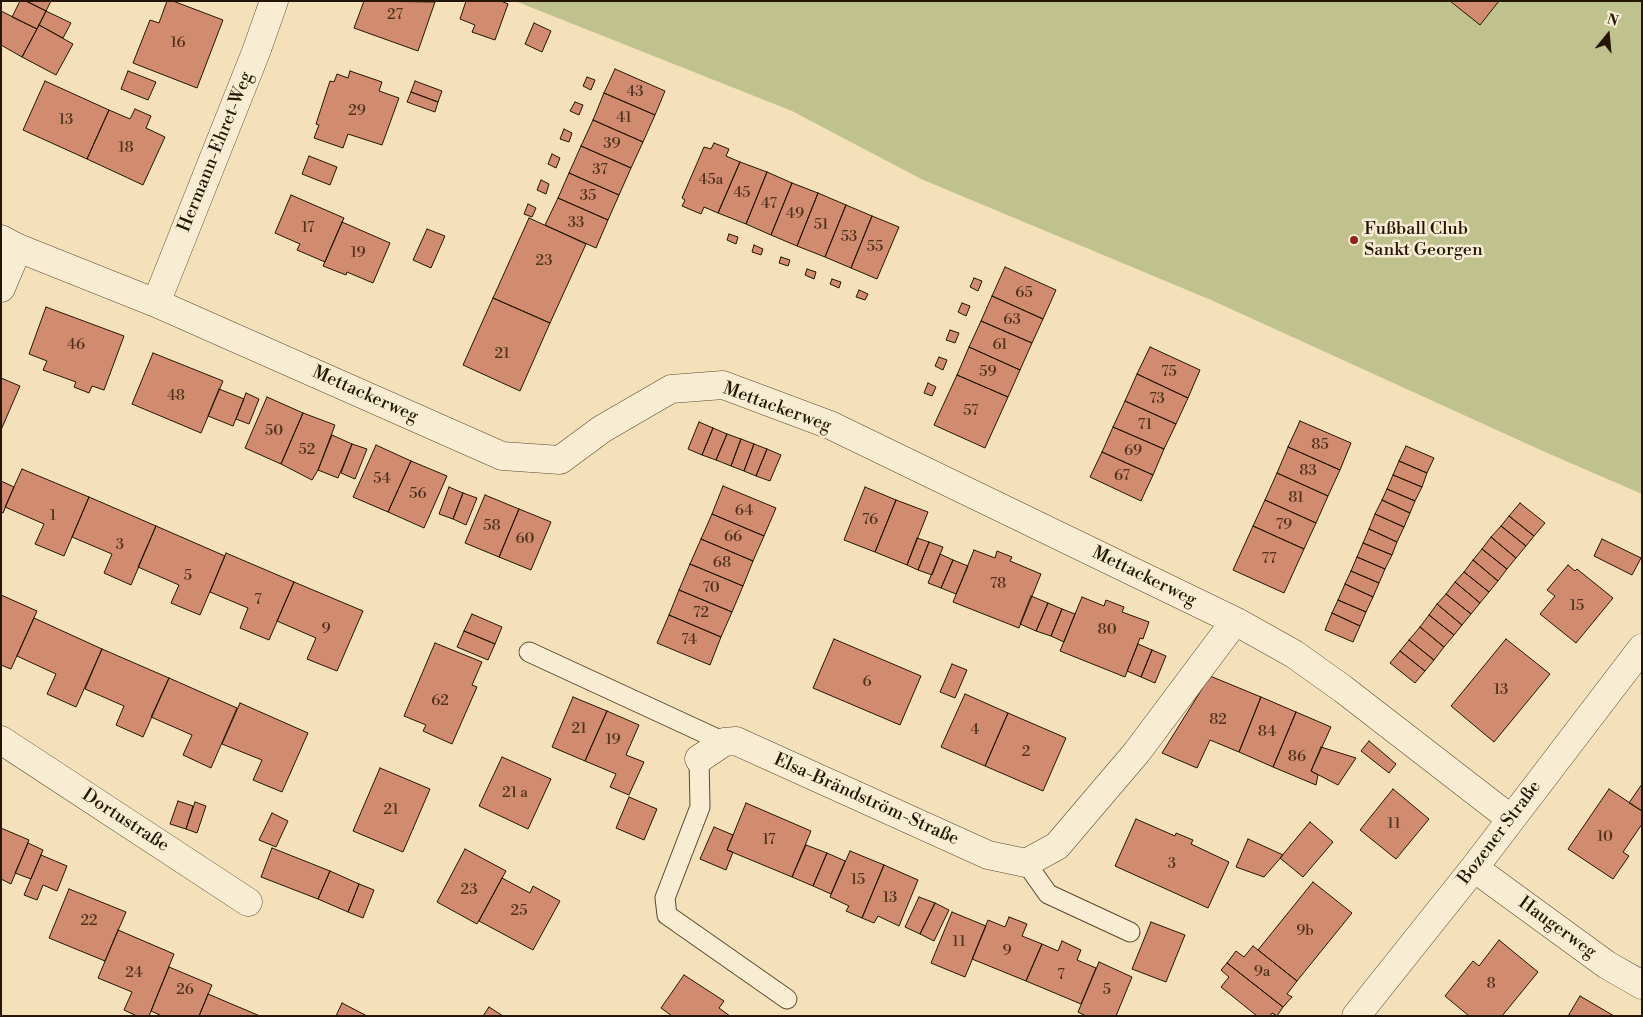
<!DOCTYPE html>
<meta charset="utf-8">
<style>
body{margin:0}
#map{position:relative;width:1643px;height:1017px;overflow:hidden;background:#f4e1b9;font-family:"Libre Bodoni",serif}
canvas{display:block}
.frame{position:absolute;inset:0;border:2px solid #241603;pointer-events:none}
.north{position:absolute;left:1583px;top:10px;width:50px;height:50px;-webkit-text-stroke:4px #f8ecd2;paint-order:stroke;rotate:17deg;font-size:14px;font-weight:700;line-height:20px;text-align:center;color:#241603}
.north::after{content:'';display:block;margin:auto;width:18px;height:22px;background:#241603;clip-path:polygon(50% 0,100% 100%,50% 72%,0 100%)}
</style>
<div id="map">
<canvas width="1643" height="1017"></canvas>
<div class="frame"></div>
<div class="north">N</div>
</div>
<script>
const ctx = document.querySelector('canvas').getContext('2d');
ctx.lineJoin = 'round';
function fillPath(path, color) { ctx.fillStyle = color; ctx.fill(path, 'evenodd'); }
const shape = rows => new Path2D(rows.map(r => 'M' + r).join(''));
function trace(path, color, width, dash) { ctx.strokeStyle = color; ctx.lineWidth = width; ctx.lineCap = dash ? 'butt' : 'round'; ctx.setLineDash(dash || []); ctx.stroke(path); }
function label(font, color, halo, rows, align = 'center') {
  ctx.font = font + ' "Libre Bodoni",serif'; ctx.lineWidth = 5; ctx.setLineDash([]); ctx.textBaseline = 'middle'; ctx.strokeStyle = halo; ctx.fillStyle = color; for (const [text, x, y, turn = 0] of rows) {
    ctx.save(); ctx.translate(x, y); ctx.rotate((+turn || 0) * Math.PI / 180); ctx.textAlign = isNaN(turn) ? turn : align; if (halo) ctx.strokeText(text, 0, 0); ctx.fillText(text, 0, 0); ctx.restore();
  }
}
fillPath(shape([
 [515,1,1642,1,1642,494,1545,452,1211,300,921,179,792,111]
]), '#bfc28c');
const building = shape([
 [20,1,26,1,46,11,37,29,12,17,20,1],
 [26,1,51,1,46,11,26,1],
 [167,1,173,1,223,20,197,88,133,63,150,20,159,23,167,1],
 [364,1,435,2,418,51,354,28,364,1],
 [466,1,501,1,508,4,495,40,472,32,475,25,460,19,466,1],
 [1450,1,1499,1,1480,25,1450,1],
 [1,11,37,29,22,57,1,45,1,11],
 [46,11,71,23,63,38,39,25,46,11],
 [534,23,551,31,542,52,525,44,534,23],
 [39,25,73,44,56,75,22,57,39,25],
 [615,69,665,91,655,115,604,93,615,69],
 [128,71,156,82,148,100,121,89,128,71],
 [350,71,382,82,379,91,399,98,382,145,348,134,343,148,314,138,319,125,316,124,330,81,334,82,337,74,348,78,350,71],
 [587,77,595,80,591,90,583,86,587,77],
 [45,81,109,110,87,159,23,130,45,81],
 [415,81,442,91,438,102,411,92,415,81],
 [411,92,438,102,435,112,407,102,411,92],
 [604,93,655,115,643,142,593,120,604,93],
 [575,102,583,105,579,115,570,111,575,102],
 [135,109,151,116,146,128,165,137,143,185,87,159,109,110,130,119,135,109],
 [593,120,643,142,631,168,581,146,593,120],
 [564,129,572,133,569,142,560,139,564,129],
 [714,143,729,149,726,156,740,162,718,213,704,207,701,214,682,206,685,200,682,198,704,147,711,149,714,143],
 [581,146,631,168,619,195,569,173,581,146],
 [552,154,560,158,556,168,548,164,552,154],
 [309,156,337,167,330,185,302,174,309,156],
 [740,162,767,172,746,224,718,213,740,162],
 [767,172,792,183,771,235,746,224,767,172],
 [569,173,619,195,608,220,558,198,569,173],
 [541,180,549,184,546,194,537,190,541,180],
 [792,183,818,193,797,246,771,235,792,183],
 [818,193,846,205,825,257,797,246,818,193],
 [291,195,344,218,325,262,297,250,300,244,275,233,291,195],
 [558,198,608,220,596,248,545,225,558,198],
 [528,204,536,208,532,217,524,214,528,204],
 [846,205,872,216,851,268,825,257,846,205],
 [872,216,899,227,877,279,851,268,872,216],
 [529,218,586,244,550,323,493,298,529,218],
 [342,222,390,243,373,283,347,272,346,275,323,266,342,222],
 [427,229,445,236,431,268,413,260,427,229],
 [729,234,738,237,736,244,727,240,729,234],
 [754,245,763,249,761,255,752,252,754,245],
 [781,257,790,260,788,266,779,263,781,257],
 [1005,267,1056,290,1043,319,992,296,1005,267],
 [807,269,816,272,814,279,805,275,807,269],
 [974,278,982,281,978,291,970,287,974,278],
 [832,279,841,282,839,288,830,284,832,279],
 [859,290,868,294,865,300,856,297,859,290],
 [992,296,1043,319,1032,343,981,321,992,296],
 [493,298,550,323,520,391,463,365,493,298],
 [962,303,970,306,966,316,958,312,962,303],
 [46,307,124,336,104,390,92,386,89,393,74,387,76,382,43,370,47,361,29,354,46,307],
 [981,321,1032,343,1020,370,969,347,981,321],
 [950,330,959,333,955,343,946,340,950,330],
 [969,347,1020,370,1008,397,957,375,969,347],
 [1150,347,1200,370,1188,398,1137,374,1150,347],
 [153,353,223,381,201,433,132,404,153,353],
 [939,357,947,360,943,370,935,366,939,357],
 [1137,374,1188,398,1176,424,1125,401,1137,374],
 [957,375,1008,397,985,448,934,425,957,375],
 [1,378,20,386,1,430,1,378],
 [928,383,936,387,932,396,924,393,928,383],
 [219,389,244,399,233,426,208,416,219,389],
 [246,393,259,399,249,424,236,419,246,393],
 [267,397,303,413,281,464,245,448,267,397],
 [1125,401,1176,424,1164,449,1113,427,1125,401],
 [303,413,335,425,318,470,312,480,281,464,303,413],
 [1300,421,1351,443,1340,470,1288,447,1300,421],
 [699,422,713,428,702,455,688,449,699,422],
 [1113,427,1164,449,1153,475,1102,452,1113,427],
 [713,428,727,434,716,460,702,455,713,428],
 [727,434,741,439,731,466,716,460,727,434],
 [332,435,352,444,338,478,318,470,332,435],
 [741,439,754,444,744,471,731,466,741,439],
 [352,444,367,449,355,479,341,473,352,444],
 [754,444,767,449,756,476,744,471,754,444],
 [376,445,411,461,388,512,353,497,376,445],
 [1406,446,1434,458,1427,473,1399,461,1406,446],
 [1288,447,1340,470,1328,496,1277,473,1288,447],
 [767,449,781,455,770,481,756,476,767,449],
 [1102,452,1153,475,1141,501,1090,477,1102,452],
 [411,461,447,476,424,528,388,512,411,461],
 [1399,461,1427,473,1422,487,1393,475,1399,461],
 [22,469,89,497,64,556,35,544,44,524,5,507,22,469],
 [1277,473,1328,496,1316,523,1265,500,1277,473],
 [1393,475,1422,487,1415,501,1387,489,1393,475],
 [1,481,14,487,3,513,1,512,1,481],
 [723,486,776,508,764,536,712,514,723,486],
 [449,487,463,493,453,519,439,514,449,487],
 [865,487,896,500,875,552,844,540,865,487],
 [1387,489,1415,501,1410,513,1382,500,1387,489],
 [463,493,477,498,466,525,453,519,463,493],
 [485,495,519,509,499,557,465,543,485,495],
 [89,497,156,526,131,585,104,573,112,554,72,537,89,497],
 [896,500,928,512,907,565,875,552,896,500],
 [1265,500,1316,523,1304,549,1253,526,1265,500],
 [1382,500,1410,513,1404,527,1375,514,1382,500],
 [1520,503,1545,523,1534,536,1509,516,1520,503],
 [519,509,551,522,531,570,499,557,519,509],
 [712,514,764,536,753,561,701,539,712,514],
 [1375,514,1404,527,1397,542,1369,529,1375,514],
 [1509,516,1534,536,1526,546,1501,526,1509,516],
 [156,526,225,556,200,615,171,603,179,585,138,567,156,526],
 [1253,526,1304,549,1284,593,1233,570,1253,526],
 [1501,526,1526,546,1516,558,1491,537,1501,526],
 [1369,529,1397,542,1392,555,1363,543,1369,529],
 [1491,537,1516,558,1507,569,1482,549,1491,537],
 [917,538,929,542,918,570,907,565,917,538],
 [701,539,753,561,743,586,690,564,701,539],
 [1602,539,1641,558,1632,575,1594,556,1602,539],
 [929,542,943,547,932,575,918,570,929,542],
 [1363,543,1392,555,1385,569,1357,557,1363,543],
 [1482,549,1507,569,1498,581,1473,560,1482,549],
 [974,550,995,558,997,551,1012,557,1010,561,1041,574,1019,628,953,602,974,550],
 [226,553,294,582,269,640,240,628,248,608,210,592,226,553],
 [940,554,953,560,941,588,928,583,940,554],
 [1357,557,1385,569,1379,583,1351,571,1357,557],
 [953,560,968,566,956,594,941,588,953,560],
 [1473,560,1498,581,1489,592,1464,572,1473,560],
 [690,564,743,586,732,612,679,590,690,564],
 [1568,565,1575,571,1577,569,1613,598,1576,643,1540,614,1555,596,1547,590,1568,565],
 [1351,571,1379,583,1373,597,1345,584,1351,571],
 [1464,572,1489,592,1480,603,1455,582,1464,572],
 [294,582,363,611,337,671,307,659,316,638,277,621,294,582],
 [1455,582,1480,603,1471,614,1446,594,1455,582],
 [1345,584,1373,597,1366,612,1338,600,1345,584],
 [679,590,732,612,721,637,669,615,679,590],
 [1446,594,1471,614,1462,625,1437,604,1446,594],
 [1,595,37,611,11,669,1,665,1,595],
 [1031,596,1048,603,1036,631,1020,624,1031,596],
 [1082,597,1104,606,1106,600,1124,607,1122,612,1149,622,1143,639,1140,638,1125,677,1060,651,1082,597],
 [1338,600,1366,612,1360,626,1332,613,1338,600],
 [1048,603,1062,609,1051,636,1036,631,1048,603],
 [1437,604,1462,625,1454,635,1429,615,1437,604],
 [1062,609,1075,614,1064,642,1051,636,1062,609],
 [1332,613,1360,626,1353,642,1325,630,1332,613],
 [472,614,502,627,495,644,464,631,472,614],
 [669,615,721,637,710,665,657,643,669,615],
 [1429,615,1454,635,1444,647,1420,627,1429,615],
 [34,618,102,649,76,707,47,694,56,674,17,656,34,618],
 [1420,627,1444,647,1434,660,1409,640,1420,627],
 [464,631,495,644,488,660,457,647,464,631],
 [834,639,921,676,900,725,813,688,834,639],
 [1506,639,1550,674,1494,742,1451,706,1506,639],
 [1409,640,1434,660,1425,671,1400,651,1409,640],
 [435,643,482,662,472,685,477,687,452,744,423,731,426,725,404,716,435,643],
 [1138,644,1152,650,1141,677,1127,671,1138,644],
 [102,649,169,678,143,737,116,725,124,706,85,689,102,649],
 [1152,650,1166,656,1155,683,1141,677,1152,650],
 [1400,651,1425,671,1415,683,1390,663,1400,651],
 [952,664,967,670,955,698,940,692,952,664],
 [1210,676,1261,697,1239,752,1210,740,1197,768,1162,753,1210,676],
 [169,678,237,708,211,768,183,755,192,735,151,717,169,678],
 [965,694,1008,713,985,766,941,747,965,694],
 [573,697,607,711,585,761,552,747,573,697],
 [1261,697,1296,712,1273,767,1239,752,1261,697],
 [240,703,308,733,282,792,253,780,262,760,222,744,240,703],
 [607,711,639,725,626,755,644,762,629,795,610,787,616,774,585,761,607,711],
 [1296,712,1331,727,1311,771,1318,775,1316,785,1273,767,1296,712],
 [1008,713,1066,738,1043,791,985,766,1008,713],
 [1369,741,1396,764,1389,773,1361,751,1369,741],
 [1321,747,1356,758,1338,785,1311,771,1321,747],
 [502,757,551,779,528,829,479,806,502,757],
 [380,768,430,789,403,852,353,831,380,768],
 [1642,784,1642,811,1629,803,1642,784],
 [1393,789,1429,819,1396,859,1360,830,1393,789],
 [1609,789,1642,811,1642,824,1623,852,1629,856,1613,879,1568,849,1609,789],
 [629,797,657,809,644,840,616,828,629,797],
 [178,801,193,806,186,829,170,824,178,801],
 [195,802,206,806,197,833,186,829,195,802],
 [746,803,811,831,792,877,727,850,746,803],
 [272,813,288,821,276,847,259,840,272,813],
 [1136,819,1175,836,1176,833,1193,840,1191,844,1229,862,1208,908,1115,866,1136,819],
 [1310,822,1333,842,1303,877,1280,858,1310,822],
 [714,827,733,835,727,850,733,852,726,870,700,859,714,827],
 [1,828,29,840,11,884,1,879,1,828],
 [1248,839,1283,855,1264,877,1236,867,1248,839],
 [28,843,43,850,31,879,15,873,28,843],
 [806,845,827,853,813,886,792,877,806,845],
 [272,848,330,871,318,899,261,877,272,848],
 [465,849,506,871,477,924,437,902,465,849],
 [850,851,884,865,862,918,846,911,849,906,830,897,850,851],
 [827,853,845,861,831,894,813,886,827,853],
 [41,855,67,866,57,891,43,885,37,900,24,895,41,855],
 [884,865,918,880,899,926,878,916,874,923,862,918,884,865],
 [330,871,359,884,348,912,318,899,330,871],
 [502,878,530,893,533,886,560,901,533,950,479,921,502,878],
 [1313,882,1352,913,1297,981,1258,950,1313,882],
 [359,884,374,890,363,918,348,912,359,884],
 [69,889,126,912,105,961,49,938,69,889],
 [919,897,935,903,920,934,905,927,919,897],
 [935,903,949,910,934,941,920,934,935,903],
 [952,912,986,926,965,977,931,963,952,912],
 [1009,917,1027,924,1022,936,1042,944,1026,981,972,959,988,920,1005,927,1009,917],
 [1151,922,1185,935,1166,982,1132,969,1151,922],
 [118,930,174,954,149,1016,137,1016,124,1010,132,992,98,978,118,930],
 [1499,940,1538,972,1502,1016,1469,1016,1445,996,1473,961,1479,966,1499,940],
 [1062,941,1081,950,1077,960,1096,968,1081,1004,1026,981,1042,944,1058,951,1062,941],
 [1253,946,1297,981,1287,994,1292,997,1283,1007,1227,963,1236,951,1244,957,1253,946],
 [1099,962,1132,977,1116,1016,1086,1016,1078,1012,1099,962],
 [1227,963,1283,1007,1277,1016,1272,1013,1270,1016,1257,1016,1221,987,1229,977,1221,970,1227,963],
 [169,967,212,985,199,1016,162,1016,151,1011,169,967],
 [684,975,724,1001,719,1008,730,1016,672,1016,661,1008,684,975],
 [208,994,260,1016,199,1016,208,994],
 [1580,996,1614,1016,1568,1016,1580,996],
 [342,1003,367,1016,336,1016,342,1003],
 [489,1007,503,1016,483,1016,489,1007]
]);
fillPath(building, '#d18b6f');
trace(building, '#241603', 1);
const service = shape([
 [529,652,724,742],
 [699,759,700,807,665,898,667,915,787,999],
 [1026,863,1048,894,1130,932]
]);
const minor = shape([
 [1,239,18,248,156,303,502,456,560,460,602,429,671,389,723,385,830,425,1235,621,1294,654,1343,689,1511,819],
 [1,288,18,248],
 [156,303,256,52,274,1],
 [1,740,248,902],
 [699,759,724,742,736,741,988,855,1026,863,1057,846,1137,752,1235,621],
 [1474,868,1607,965,1642,985],
 [1356,1016,1474,868,1642,648]
]);
trace(service, '#584930', 21);
trace(minor, '#584930', 29);
trace(service, '#f8ecd2', 19);
trace(minor, '#f8ecd2', 28);
for (const [x, y, r, color] of [
 [1354,240,5,"#8f2418"]
]) { const dot = new Path2D(); dot.arc(x, y, r, 0, 2 * Math.PI); ctx.fillStyle = color; ctx.fill(dot); trace(dot, '#f8ecd2', 2); }
label('15px', '#4f331e', null, [
 ["27",395,15],
 ["16",178,43],
 ["43",635,92],
 ["29",357,111],
 ["41",624,118],
 ["13",66,120],
 ["39",612,144],
 ["18",126,148],
 ["37",600,170],
 ["45a",711,180],
 ["45",742,193],
 ["35",588,196],
 ["47",769,204],
 ["49",795,214],
 ["33",576,223],
 ["51",821,225],
 ["17",308,228],
 ["53",849,237],
 ["55",875,247],
 ["19",358,253],
 ["23",544,261],
 ["65",1024,293],
 ["63",1012,320],
 ["46",76,345],
 ["61",1000,345],
 ["21",502,354],
 ["59",988,372],
 ["75",1169,372],
 ["48",176,396],
 ["73",1157,399],
 ["57",971,411],
 ["71",1145,425],
 ["50",274,431],
 ["85",1320,445],
 ["52",307,450],
 ["69",1133,451],
 ["83",1308,471],
 ["67",1122,476],
 ["54",382,479],
 ["56",418,494],
 ["81",1296,498],
 ["64",744,511],
 ["1",53,516],
 ["76",870,520],
 ["79",1284,525],
 ["58",492,526],
 ["66",733,537],
 ["60",525,539],
 ["3",120,545],
 ["77",1269,559],
 ["68",722,563],
 ["5",188,576],
 ["78",998,584],
 ["70",711,588],
 ["7",258,600],
 ["15",1577,606],
 ["72",701,613],
 ["9",326,629],
 ["80",1107,630],
 ["74",689,640],
 ["6",867,682],
 ["13",1501,690],
 ["62",440,701],
 ["82",1218,720],
 ["21",579,729],
 ["4",975,730],
 ["84",1267,732],
 ["19",613,740],
 ["2",1026,752],
 ["86",1297,757],
 ["21 a",515,793],
 ["21",391,810],
 ["11",1394,824],
 ["10",1605,837],
 ["17",769,840],
 ["3",1172,864],
 ["15",858,880],
 ["23",469,890],
 ["13",890,898],
 ["25",519,911],
 ["22",89,921],
 ["9b",1305,931],
 ["11",959,942],
 ["9",1007,951],
 ["9a",1262,972],
 ["24",134,973],
 ["7",1061,975],
 ["8",1491,984],
 ["26",185,990],
 ["5",1107,990]
]);
label('18px', '#241603', '#f8ecd2', [
 ["Hermann-Ehret-Weg",216,152,-68],
 ["Mettackerweg",365,395,24],
 ["Mettackerweg",777,408,20],
 ["Mettackerweg",1144,577,26],
 ["Elsa-Brändström-Straße",866,800,24],
 ["Dortustraße",125,821,33],
 ["Bozener Straße",1500,833,-53],
 ["Haugerweg",1557,928,36]
]);
label('18px', '#241603', '#f8ecd2', [
 ["Fußball Club",1364,230],
 ["Sankt Georgen",1364,251]
], 'left');
</script>
